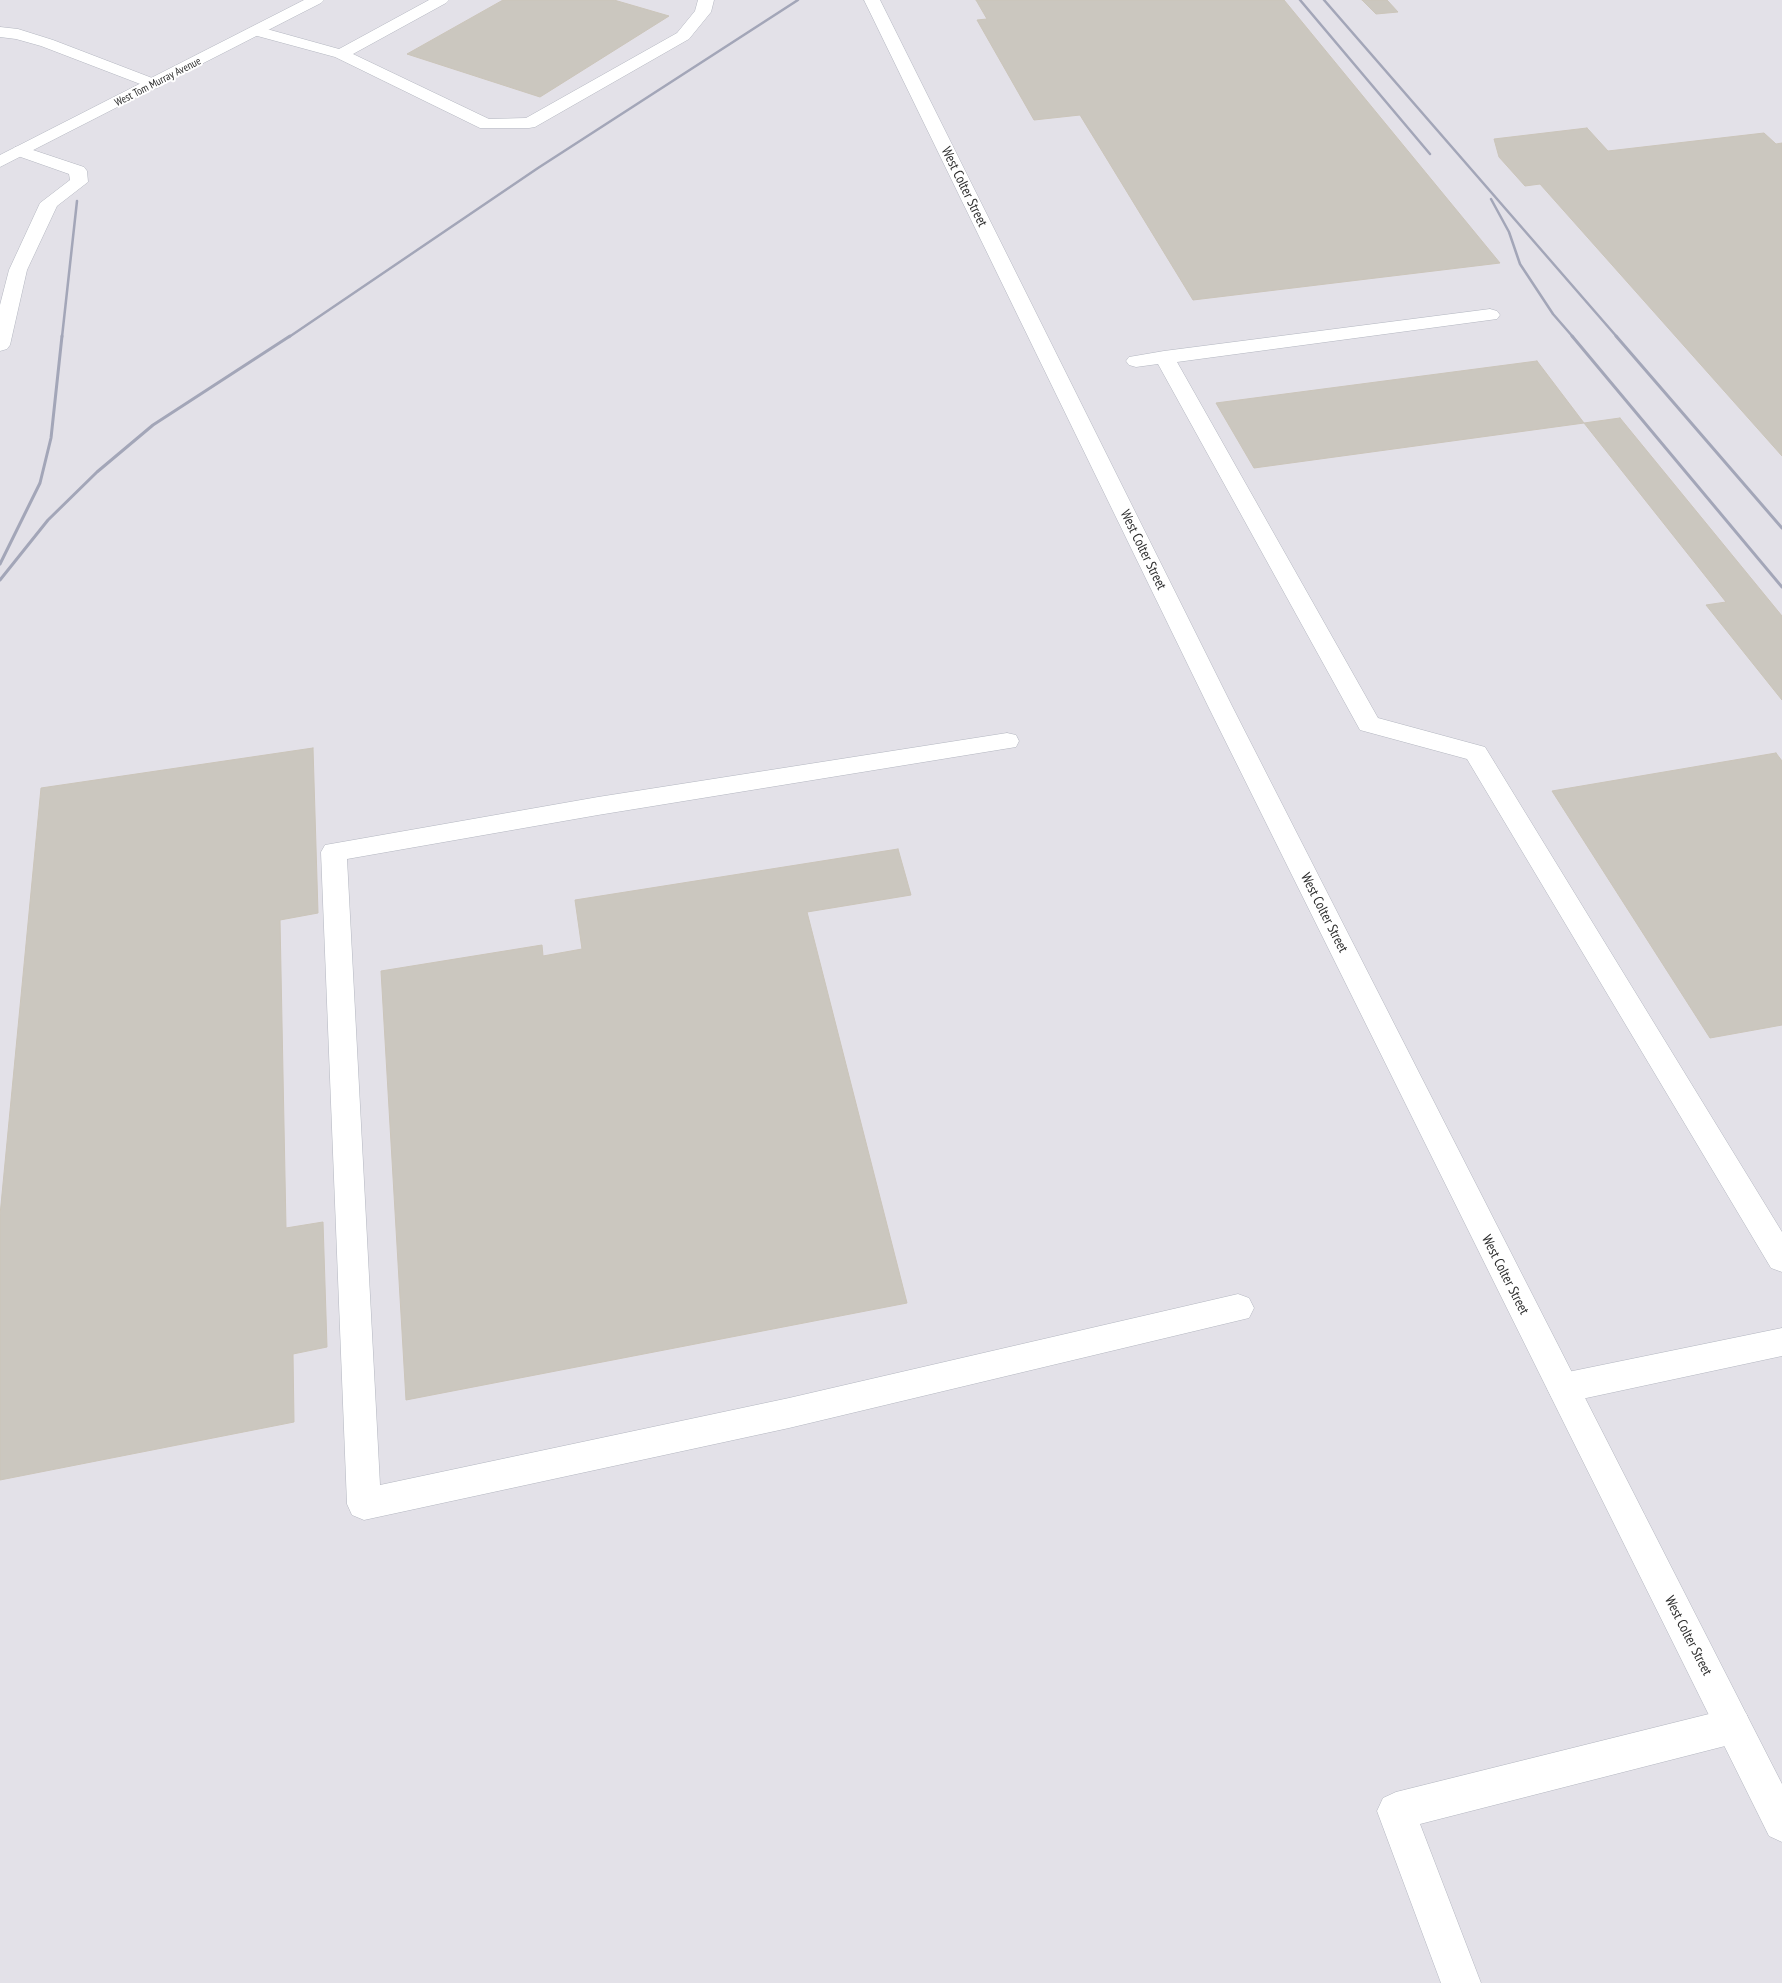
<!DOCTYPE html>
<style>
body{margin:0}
canvas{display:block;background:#efe9e1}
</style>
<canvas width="1782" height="1983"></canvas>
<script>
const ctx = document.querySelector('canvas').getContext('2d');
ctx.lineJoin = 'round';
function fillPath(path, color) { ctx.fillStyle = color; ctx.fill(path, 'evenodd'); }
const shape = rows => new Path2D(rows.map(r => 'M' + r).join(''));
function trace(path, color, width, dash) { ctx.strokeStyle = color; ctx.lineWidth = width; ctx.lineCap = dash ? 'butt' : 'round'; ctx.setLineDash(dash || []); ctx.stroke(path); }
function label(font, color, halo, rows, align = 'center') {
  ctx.font = font + ' "PT Sans Narrow",sans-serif'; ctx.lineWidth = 4; ctx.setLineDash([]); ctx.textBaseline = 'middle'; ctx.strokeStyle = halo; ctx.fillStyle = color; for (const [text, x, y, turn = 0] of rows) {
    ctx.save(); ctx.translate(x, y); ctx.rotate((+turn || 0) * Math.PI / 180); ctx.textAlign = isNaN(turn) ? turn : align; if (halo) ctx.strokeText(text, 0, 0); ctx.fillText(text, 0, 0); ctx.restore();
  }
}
fillPath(shape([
 [0,0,1782,0,1782,1983,0,1983]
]), '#e3e1e8');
const building = shape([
 [503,0,614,0,669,16,540,97,407,54,503,0],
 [976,0,1284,0,1500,263,1193,300,1080,115,1034,120,977,20,987,19,976,0],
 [1362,0,1387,0,1398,12,1376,14,1362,0],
 [1587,128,1608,151,1764,133,1776,144,1782,143,1782,456,1540,184,1525,186,1499,157,1494,139,1587,128],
 [1537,361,1584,423,1254,468,1216,403,1537,361],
 [1620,418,1782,616,1782,700,1706,605,1726,602,1584,423,1620,418],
 [313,748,318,913,280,920,286,1228,323,1222,327,1347,293,1354,294,1422,0,1480,0,1215,41,788,313,748],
 [1776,753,1782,761,1782,1025,1710,1038,1552,791,1776,753],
 [898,849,911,895,807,912,907,1303,406,1400,381,971,542,945,543,956,582,949,575,900,898,849]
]);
fillPath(building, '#cbc7bf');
trace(building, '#cbc5ba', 1);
const service = shape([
 [429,0,449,0,446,3,353,54,489,119,526,118,677,33,695,11,698,0,714,0,711,12,689,39,535,127,529,128,480,128,335,57,250,34,248,31,250,28,256,26,339,49,429,0],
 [0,27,18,29,53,40,160,81,162,84,160,87,154,89,148,87,41,46,16,39,0,37,0,27],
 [21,146,84,167,87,171,88,182,57,206,27,270,10,345,7,349,0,351,0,305,9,270,40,203,70,180,69,174,15,155,12,151,15,147,21,146],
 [1490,309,1497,311,1500,315,1497,319,1177,362,1378,718,1485,747,1782,1232,1782,1272,1771,1268,1467,759,1360,730,1158,364,1136,367,1129,365,1126,361,1129,357,1164,351,1490,309],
 [1007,733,1016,735,1019,741,1016,747,598,815,347,859,380,1485,789,1398,1238,1294,1249,1298,1254,1308,1249,1318,789,1428,364,1520,352,1515,347,1504,321,852,325,845,598,797,1007,733],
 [1782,1328,1782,1356,1563,1403,1552,1398,1547,1388,1552,1378,1563,1373,1782,1328],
 [1733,1708,1746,1713,1751,1726,1746,1739,1733,1744,1420,1824,1481,1983,1441,1983,1377,1811,1383,1798,1396,1792,1733,1708]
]);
const minor = shape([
 [304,0,324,0,321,3,0,167,0,155,304,0],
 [864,0,880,0,1232,706,1782,1784,1782,1842,1769,1836,1208,706,864,0]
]);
trace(service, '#b4b7c1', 1);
trace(minor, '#b4b7c1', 1);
fillPath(service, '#fff');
fillPath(minor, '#fff');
trace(shape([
 [1300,0,1430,154],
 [1324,0,1617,337],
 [1491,199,1509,232,1520,264,1553,314,1573,337],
 [62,337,77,201],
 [289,337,538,168,798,0]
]), '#a3a6b8', 2.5);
trace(shape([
 [1572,336,1782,587],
 [1616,336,1782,528],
 [0,564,40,483,51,438,62,336],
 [0,580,48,520,97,472,153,425,290,336]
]), '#a3a6b8', 3);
label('11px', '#2e2e2e', '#fff', [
 ["West Tom Murray Avenue",158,82,-27]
]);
label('14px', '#2e2e2e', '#fff', [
 ["West Colter Street",964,187,64],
 ["West Colter Street",1143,550,64],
 ["West Colter Street",1324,913,63],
 ["West Colter Street",1505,1275,63],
 ["West Colter Street",1688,1636,63]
]);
</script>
